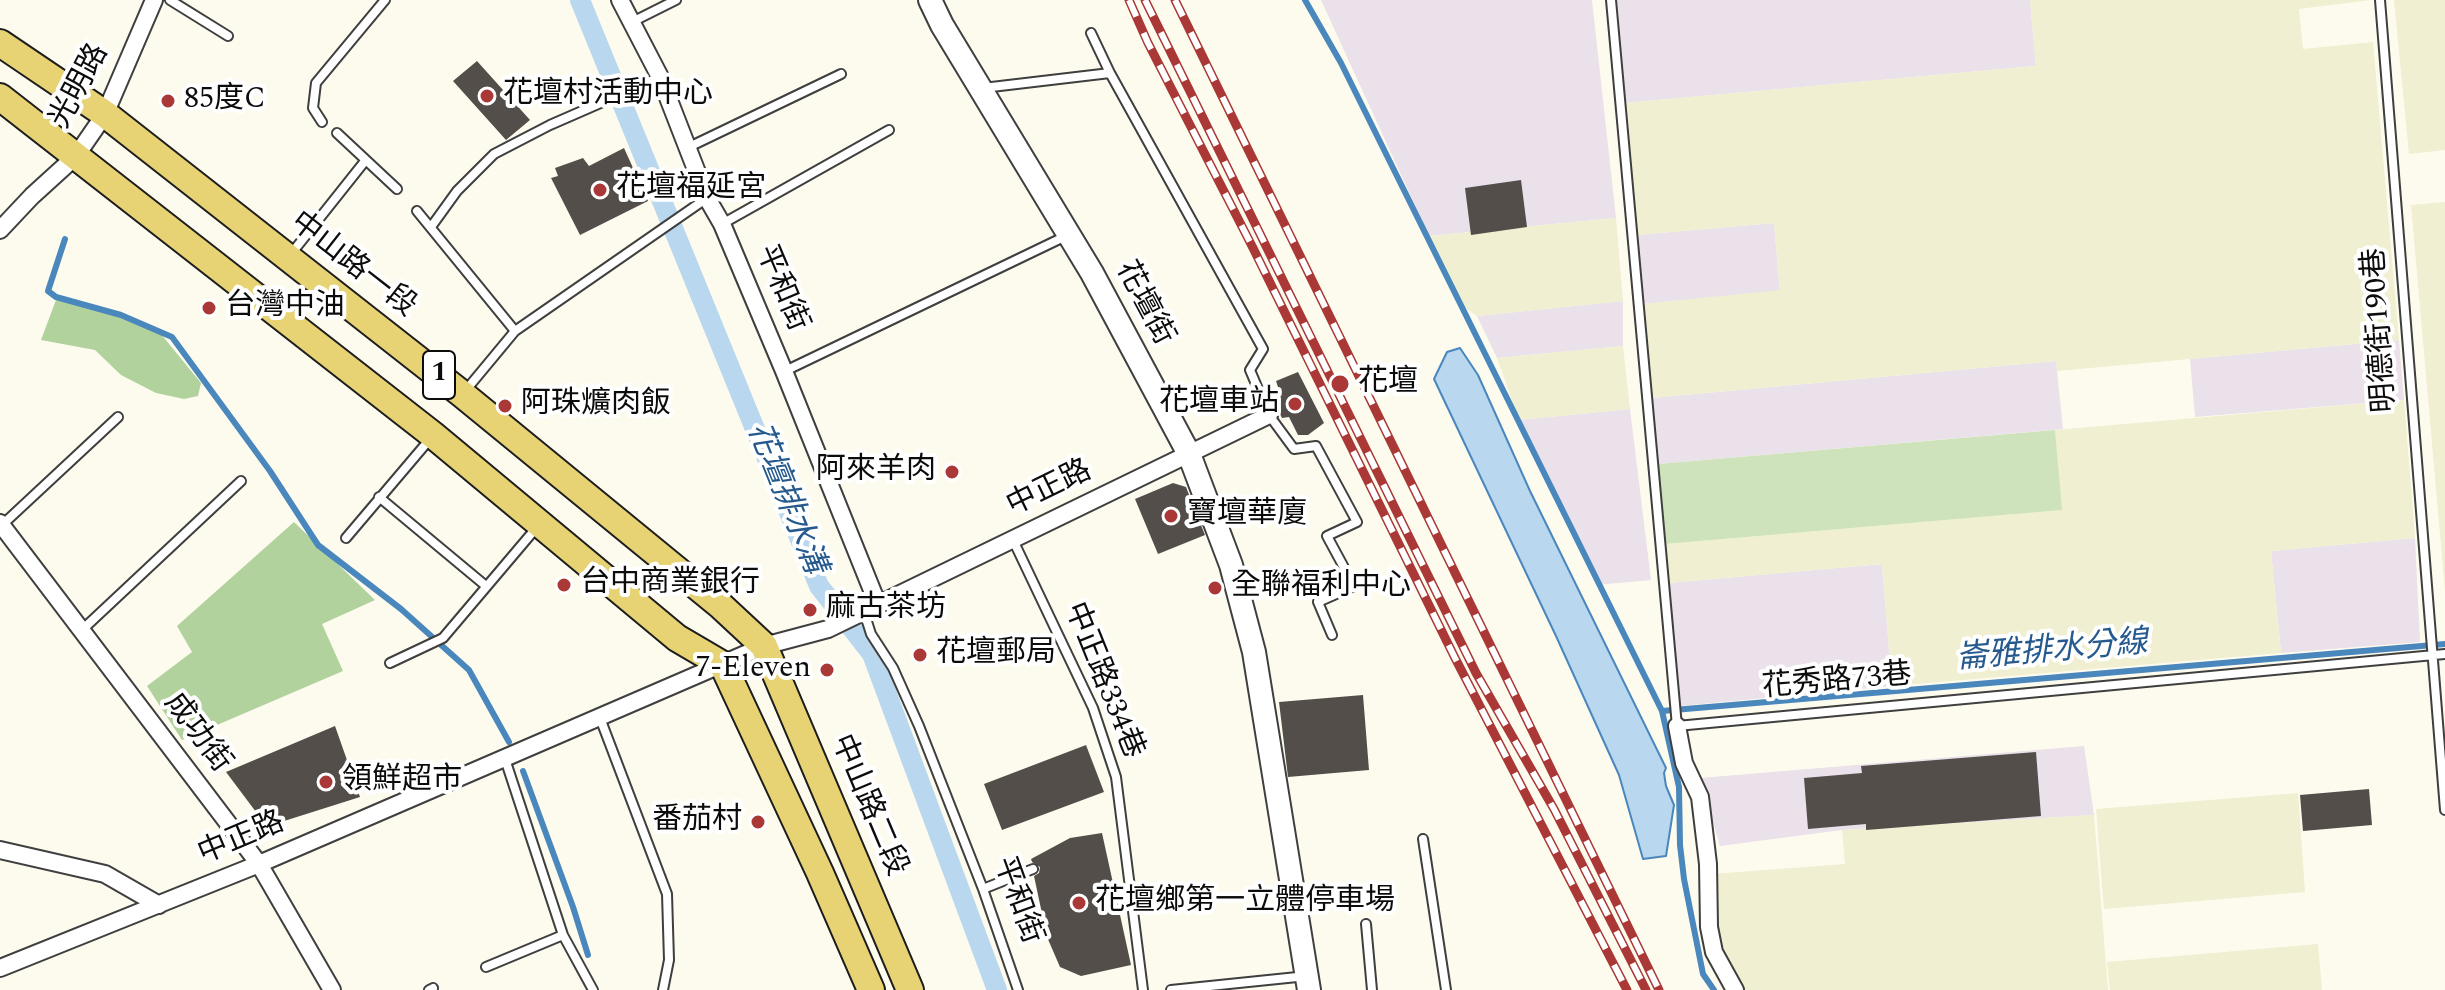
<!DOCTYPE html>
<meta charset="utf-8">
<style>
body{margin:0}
canvas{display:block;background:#fdfbee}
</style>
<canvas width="2445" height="990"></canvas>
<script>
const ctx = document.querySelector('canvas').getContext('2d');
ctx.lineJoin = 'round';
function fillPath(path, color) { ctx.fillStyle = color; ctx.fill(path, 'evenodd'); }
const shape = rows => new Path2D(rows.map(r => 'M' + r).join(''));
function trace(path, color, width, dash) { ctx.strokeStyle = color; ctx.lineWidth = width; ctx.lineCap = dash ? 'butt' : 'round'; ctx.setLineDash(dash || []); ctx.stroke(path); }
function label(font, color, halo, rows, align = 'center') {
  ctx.font = font + ' Spectral,"Noto Sans TC",serif'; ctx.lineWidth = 8; ctx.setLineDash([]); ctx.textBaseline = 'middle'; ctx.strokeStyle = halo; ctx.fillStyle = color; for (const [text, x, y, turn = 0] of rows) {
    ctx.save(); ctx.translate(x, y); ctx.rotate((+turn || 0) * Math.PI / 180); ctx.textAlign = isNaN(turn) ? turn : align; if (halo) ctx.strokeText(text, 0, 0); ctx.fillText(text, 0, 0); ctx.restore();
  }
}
fillPath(shape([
 [1321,0,1592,0,1616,218,1429,236],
 [1615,0,2030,0,2036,66,1624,103],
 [1774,223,1780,291,1642,304,1636,235],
 [1623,301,1623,346,1497,358,1477,316],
 [2399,340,2404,400,2195,417,2190,359],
 [2056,361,2063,429,1658,464,1651,398],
 [1630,409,1651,580,1596,585,1519,420],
 [2415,538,2420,642,2281,653,2271,551],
 [1882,564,1892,686,1680,706,1668,583],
 [2084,746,2094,815,1842,830,1720,846,1700,778]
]), '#eae1ea');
fillPath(shape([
 [2030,0,2371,0,2299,9,2303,49,2373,42,2399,340,2057,371,2056,361,1651,398,1642,304,1780,290,1774,223,1636,235,1624,103,2036,66],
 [2394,0,2445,0,2445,150,2409,154],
 [2445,202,2445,591,2411,205],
 [1616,218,1623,301,1477,316,1464,307,1429,236],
 [1623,346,1630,409,1519,420,1497,358],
 [2404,400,2415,538,2271,551,2281,653,1892,686,1882,564,1668,583,1665,544,2061,510,2055,430],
 [2298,793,2305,892,2104,909,2096,809],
 [2094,815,2108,990,1743,990,1718,943,1712,874,1845,864,1842,830],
 [2318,944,2322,990,2110,990,2107,962]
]), '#f0efd1');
fillPath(shape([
 [2055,430,2062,510,1665,544,1658,464]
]), '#cee3bc');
fillPath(shape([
 [56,300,125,315,156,328,201,383,198,396,184,399,156,393,121,375,95,350,41,340],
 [294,522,375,600,322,624,343,671,182,740,147,686,192,652,177,626]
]), '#b1d19d');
const water = shape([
 [1460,348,1478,375,1530,491,1666,768,1664,773,1666,786,1674,805,1666,856,1643,859,1619,775,1556,636,1434,379,1447,352,1460,348]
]);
fillPath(water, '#b9d7ee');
trace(water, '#4987bc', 2);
trace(shape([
 [1305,0,1341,63,1662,711,1679,787,1680,845,1684,879,1703,974,1714,990],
 [65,239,48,291,56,297,121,315,172,337,270,471,318,545,401,609,469,670,509,742],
 [1662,711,2445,644],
 [523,771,573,907,588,955]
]), '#4987bc', 6);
trace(shape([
 [580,0,819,586,872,654,997,990]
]), '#b9d7ee', 20);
fillPath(shape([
 [477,61,530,120,506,140,453,81],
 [624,148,648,201,580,235,551,178,558,176,555,168,583,158,589,166],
 [1521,180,1527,227,1471,235,1465,188],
 [1298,372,1324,423,1308,435,1298,435,1289,417,1282,418,1269,391,1278,387,1276,381],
 [1173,483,1186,487,1205,535,1158,554,1135,499],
 [1363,695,1369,770,1288,777,1279,702],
 [335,726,360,797,281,822,265,824,226,772],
 [1086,745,1104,792,1002,830,984,784],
 [2036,752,2041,816,1866,830,1866,824,1808,829,1804,778,1862,773,1861,766],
 [2369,789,2372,825,2303,831,2300,795],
 [1102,833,1131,965,1081,976,1060,967,1047,937,1034,876,1039,873,1040,867,1032,862,1031,859,1070,838]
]), '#534e4a');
const service = shape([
 [170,0,228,36],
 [1611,0,1677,726,2445,654],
 [2380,0,2445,810],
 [630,23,676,0],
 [1091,33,1110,73,1263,349,1250,370,1269,415,1294,449,1316,446,1357,522,1327,536,1354,586,1318,602,1332,635],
 [983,88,1110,73],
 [322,122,313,108,316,83,385,0],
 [337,133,397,189],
 [689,147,841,74],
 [417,211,515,331],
 [722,224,889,130],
 [431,227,457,191,494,154,550,125,660,77],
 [291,254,365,161],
 [785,371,1068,235],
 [466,390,515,331,707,198],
 [379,497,486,586],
 [2,525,118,417],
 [346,538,430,439],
 [1013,540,1093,708,1116,777,1143,990],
 [864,612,871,634,893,668,919,726,983,889,1018,990],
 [82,630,241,481],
 [390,663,443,638,537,527],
 [600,718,667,894,669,960,663,990],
 [505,759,563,935,593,990],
 [1423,839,1446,990],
 [983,889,1033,869],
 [1366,924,1372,990],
 [486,967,563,935],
 [429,990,433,988],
 [1171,990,1307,976]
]);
const minor = shape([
 [620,0,660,77,707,198,722,224,784,371,878,605],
 [0,230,32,196,76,156,105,114,154,0],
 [0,523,259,864,332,990],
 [1677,726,1684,763,1700,797,1708,864,1709,927,1714,952,1735,990],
 [0,850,105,874,159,905],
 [0,968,259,864,764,646,828,629,1269,415]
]);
const tertiary = shape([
 [930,0,942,25,1092,273,1189,454,1231,565,1254,652,1309,990]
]);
const primary = shape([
 [0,43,105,114,462,394,721,606,764,646,910,990],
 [0,97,433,435,677,638,723,665,820,873,871,990]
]);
trace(service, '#3f3f3f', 12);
trace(minor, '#3f3f3f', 20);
trace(tertiary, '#3f3f3f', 26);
trace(primary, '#1d1d1d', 30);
trace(service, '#fff', 8);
trace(minor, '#fff', 16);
trace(tertiary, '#fff', 22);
trace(primary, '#e7d274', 26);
const rail = shape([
 [1129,0,1148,43,1253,248,1455,658,1627,990],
 [1145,0,1476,673,1554,809,1646,990],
 [1175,0,1659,990]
]);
trace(rail, '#aa3836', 9);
trace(rail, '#fff', 6, [18]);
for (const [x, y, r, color] of [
 [487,96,8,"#aa3836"],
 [168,101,8,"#aa3836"],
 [600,190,8,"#aa3836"],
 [209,308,8,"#aa3836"],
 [1340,384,10,"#aa3836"],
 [1295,404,8,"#aa3836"],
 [505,406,8,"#aa3836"],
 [952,472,8,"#aa3836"],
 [1171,516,8,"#aa3836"],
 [564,585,8,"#aa3836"],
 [1215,588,8,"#aa3836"],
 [810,610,8,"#aa3836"],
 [920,655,8,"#aa3836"],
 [827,670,8,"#aa3836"],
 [326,782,8,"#aa3836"],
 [758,822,8,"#aa3836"],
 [1079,903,8,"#aa3836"]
]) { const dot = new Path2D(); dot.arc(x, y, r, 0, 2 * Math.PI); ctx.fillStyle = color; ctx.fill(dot); trace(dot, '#fff', 3); }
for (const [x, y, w] of [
 [439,375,32]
]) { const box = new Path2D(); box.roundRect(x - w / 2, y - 24, w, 48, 6); ctx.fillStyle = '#fff'; ctx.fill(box); trace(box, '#0c0c0c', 2); }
label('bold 28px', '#0c0c0c', null, [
 ["1",439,375]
]);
label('30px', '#0c0c0c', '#fff', [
 ["光明路",81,87,-62],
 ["中山路一段",352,266,38],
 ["平和街",780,289,67],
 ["花壇街",1143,304,62],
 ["明德街190巷",2382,330,-94],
 ["中正路",1050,490,-26],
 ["中正路334巷",1102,681,68],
 ["花秀路73巷",1837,683,-5],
 ["成功街",196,734,53],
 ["中山路二段",867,806,67],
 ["中正路",242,840,-23],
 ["平和街",1016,901,70]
]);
label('30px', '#0c0c0c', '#fff', [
 ["花壇村活動中心",503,96],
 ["85度C",184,101],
 ["花壇福延宮",616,190],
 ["台灣中油",225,308],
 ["花壇",1358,384],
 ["花壇車站",1279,404,"right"],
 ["阿珠爌肉飯",521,406],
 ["阿來羊肉",936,472,"right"],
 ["寶壇華廈",1187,516],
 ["台中商業銀行",580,585],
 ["全聯福利中心",1231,588],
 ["麻古茶坊",826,610],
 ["花壇郵局",936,655],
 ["7-Eleven",811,670,"right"],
 ["領鮮超市",342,782],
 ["番茄村",742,822,"right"],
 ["花壇鄉第一立體停車場",1095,903]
], 'left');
label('italic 32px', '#265a8e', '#fff', [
 ["花壇排水溝",784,499,68],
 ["崙雅排水分線",2052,653,-5]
]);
</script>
